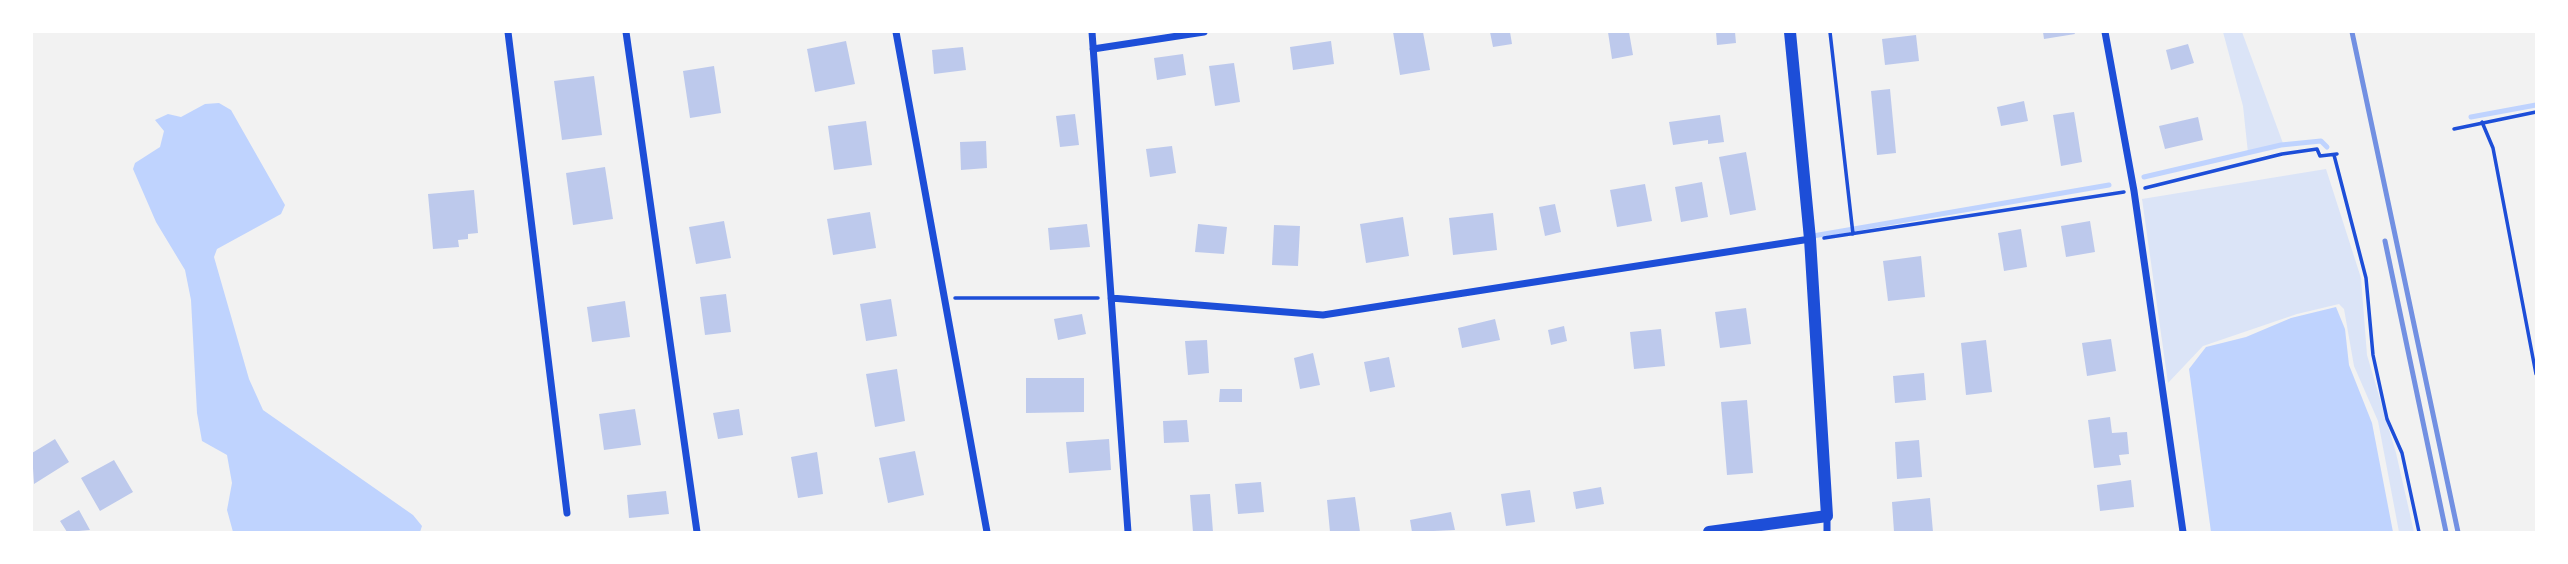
<!DOCTYPE html>
<style>
body{margin:0}
#map{position:relative;width:2568px;height:564px;overflow:hidden;background:#f2f2f2;font-family:"Golos Text",sans-serif}
canvas{display:block}
.frame{position:absolute;inset:0;border:33px solid #fff;pointer-events:none}
</style>
<div id="map">
<canvas width="2568" height="564"></canvas>
<div class="frame"></div>
</div>
<script>
const ctx = document.querySelector('canvas').getContext('2d');
ctx.lineJoin = 'round';
function fillPath(path, color) { ctx.fillStyle = color; ctx.fill(path, 'evenodd'); }
const shape = rows => new Path2D(rows.map(r => 'M' + r).join(''));
function trace(path, color, width, dash) { ctx.strokeStyle = color; ctx.lineWidth = width; ctx.lineCap = dash ? 'butt' : 'round'; ctx.setLineDash(dash || []); ctx.stroke(path); }
fillPath(shape([
 [2223,32,2242,32,2284,146,2248,153,2243,106],
 [2326,169,2361,278,2367,355,2396,453,2414,532,2399,532,2378,421,2354,366,2344,309,2339,304,2297,314,2203,346,2168,383,2142,199]
]), '#dbe4f7');
fillPath(shape([
 [219,103,231,110,285,205,281,214,217,249,214,257,249,379,263,410,413,515,422,526,420,532,233,532,227,510,232,483,227,455,202,441,197,413,191,300,185,270,156,222,133,169,135,163,160,147,164,131,155,120,168,114,181,117,205,104],
 [2336,307,2345,329,2349,365,2372,423,2393,532,2211,532,2189,369,2206,347,2246,337,2291,318]
]), '#bfd3fe');
trace(shape([
 [2471,117,2536,105],
 [2144,177,2281,145,2321,141,2327,147],
 [1813,236,2109,185]
]), '#bfd3fe', 5);
fillPath(shape([
 [1393,32,1423,32,1430,70,1400,75],
 [1490,32,1510,32,1512,44,1493,47],
 [1608,32,1629,32,1633,55,1612,59],
 [1716,32,1735,32,1736,43,1717,45],
 [2043,32,2074,32,2075,34,2044,39],
 [1916,35,1919,61,1885,65,1882,39],
 [846,41,855,84,815,92,807,49],
 [1331,41,1334,64,1293,70,1290,47],
 [2188,44,2194,63,2171,70,2166,50],
 [963,47,966,70,934,74,932,50],
 [1183,54,1186,75,1157,80,1154,58],
 [1234,63,1240,102,1215,106,1209,66],
 [714,66,721,113,690,118,683,71],
 [594,76,602,135,562,140,554,81],
 [1890,89,1896,153,1877,155,1871,91],
 [2024,101,2028,121,2001,126,1997,107],
 [2074,112,2082,162,2061,166,2053,115],
 [1075,114,1079,145,1060,147,1056,116],
 [1720,115,1724,142,1708,144,1708,140,1673,145,1669,122],
 [2198,117,2203,140,2165,149,2159,126],
 [866,121,872,165,834,170,828,126],
 [986,141,987,168,961,170,960,142],
 [1172,146,1176,173,1150,177,1146,149],
 [1746,152,1756,210,1730,215,1719,157],
 [605,167,613,219,573,225,566,173],
 [1702,182,1708,217,1681,222,1675,187],
 [1645,184,1652,221,1617,227,1610,190],
 [474,190,478,233,468,234,468,239,458,240,459,247,433,249,428,194],
 [1555,204,1561,232,1545,236,1539,207],
 [870,212,876,248,833,255,827,219],
 [1493,213,1497,250,1453,255,1449,218],
 [1403,217,1409,256,1366,263,1360,224],
 [724,221,731,258,696,264,689,227],
 [2090,221,2095,252,2066,257,2061,226],
 [1087,224,1090,247,1050,250,1048,228],
 [1198,224,1227,227,1224,254,1195,252],
 [1274,225,1300,226,1298,266,1272,265],
 [2021,229,2027,267,2004,271,1998,233],
 [1921,256,1925,297,1888,301,1883,261],
 [726,294,731,332,705,335,700,297],
 [891,299,897,336,866,341,860,304],
 [625,301,630,337,592,342,587,307],
 [1746,308,1751,344,1720,348,1715,312],
 [1082,314,1086,334,1058,340,1054,319],
 [1495,319,1500,340,1462,348,1458,328],
 [1564,326,1567,341,1551,345,1548,330],
 [1661,329,1665,366,1634,369,1630,332],
 [2111,339,2116,371,2087,376,2082,343],
 [1207,340,1209,373,1188,375,1185,341],
 [1986,340,1992,392,1966,395,1961,343],
 [1313,353,1320,385,1300,389,1294,358],
 [1389,357,1395,387,1370,392,1364,362],
 [897,369,905,421,875,427,866,374],
 [1924,373,1926,400,1895,403,1893,376],
 [1026,378,1084,378,1084,412,1026,413],
 [1220,389,1242,389,1242,402,1219,402],
 [1747,400,1753,473,1727,475,1721,402],
 [635,409,641,445,604,450,599,414],
 [739,409,743,435,718,439,713,413],
 [2110,417,2112,433,2127,432,2129,454,2119,455,2121,465,2094,468,2088,420],
 [1187,420,1189,442,1164,443,1163,421],
 [55,439,69,462,34,484,32,453],
 [1109,439,1111,470,1069,473,1066,442],
 [1919,440,1922,477,1897,479,1895,442],
 [915,451,924,495,888,503,879,458],
 [817,452,823,494,798,498,791,457],
 [114,460,133,492,100,511,81,478],
 [2131,480,2134,507,2100,511,2097,485],
 [1261,482,1264,512,1238,514,1235,484],
 [1601,487,1604,504,1576,509,1573,492],
 [1530,490,1535,522,1506,526,1501,494],
 [666,491,669,514,629,518,627,495],
 [1210,494,1213,532,1193,532,1190,495],
 [1355,497,1360,532,1330,532,1327,500],
 [1930,498,1933,532,1894,532,1892,502],
 [79,510,90,530,67,532,60,521],
 [1451,512,1455,530,1412,532,1410,520]
]), '#bdc9ec');
trace(shape([
 [1830,32,1853,234],
 [2482,122,2493,148,2536,374],
 [2454,129,2536,112],
 [2334,155,2366,278,2373,355,2387,419,2402,453,2419,532],
 [2145,188,2282,154,2317,149,2320,156,2337,154],
 [1824,238,2124,192],
 [955,298,1098,298]
]), '#1d4ed8', 3.5);
trace(shape([
 [508,32,567,513],
 [626,32,697,532],
 [896,32,987,532],
 [1092,32,1128,532],
 [2105,32,2134,191,2183,532],
 [1093,49,1204,32],
 [1111,298,1323,315,1810,239],
 [1827,516,1827,532]
]), '#1d4ed8', 7);
trace(shape([
 [1709,532,1827,516,1810,239,1790,32]
]), '#1d4ed8', 12);
trace(shape([
 [2352,32,2458,532],
 [2385,241,2446,532]
]), '#7290e2', 5);
</script>
